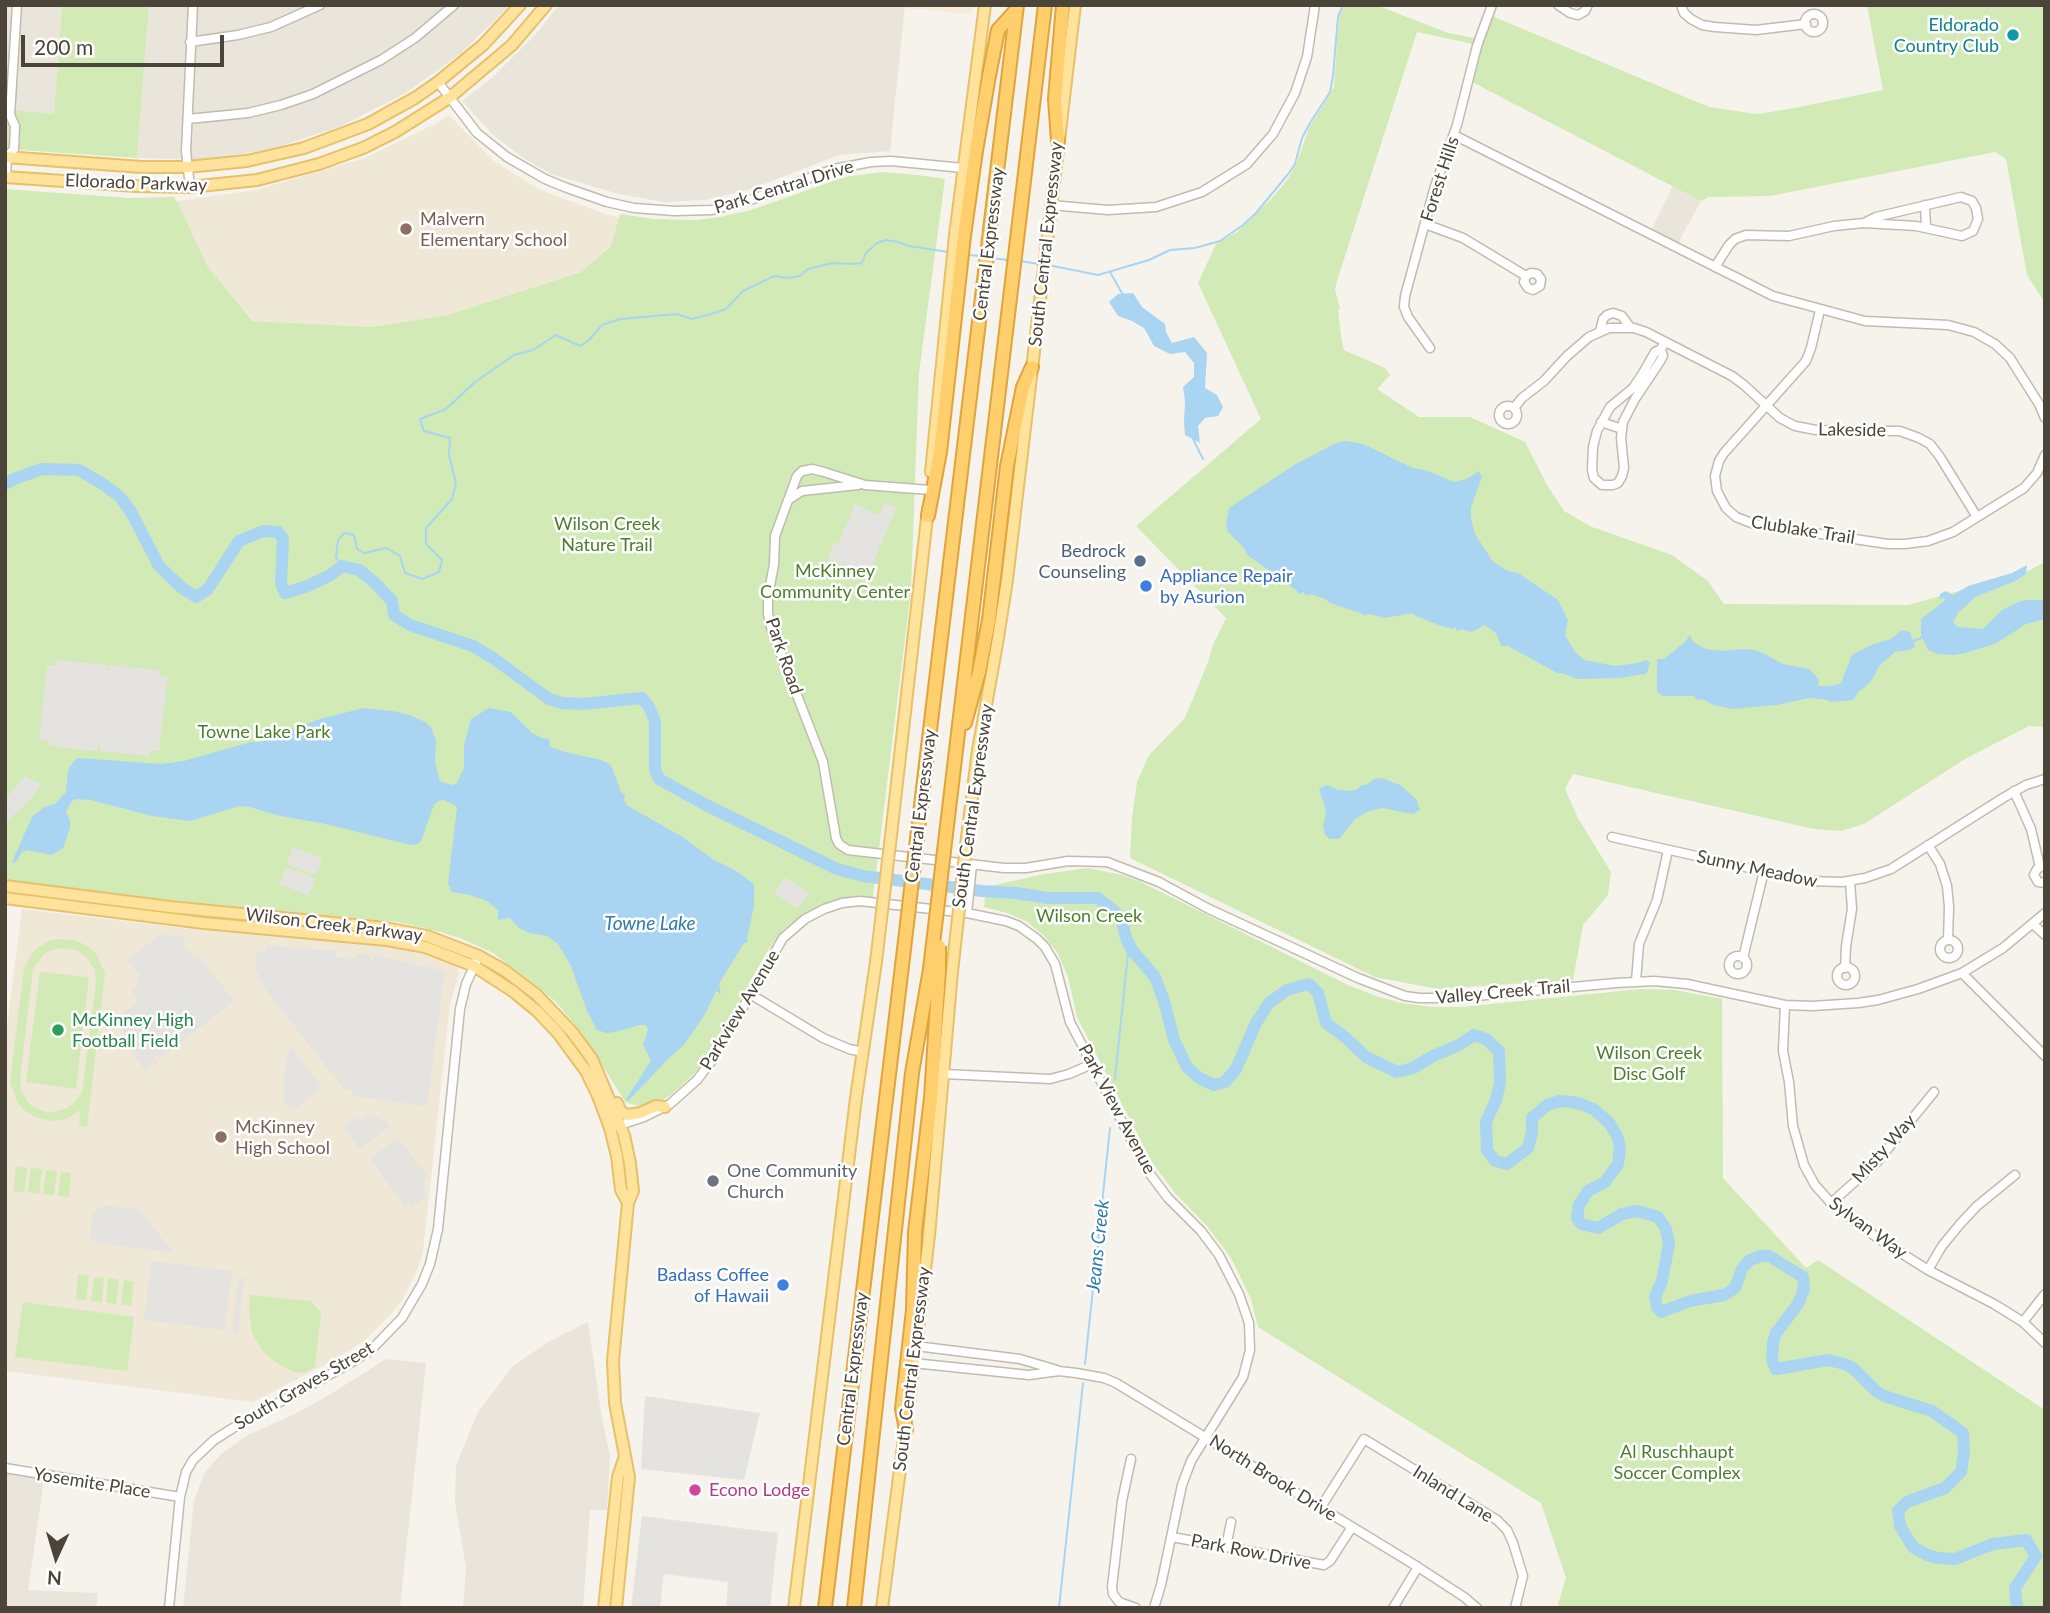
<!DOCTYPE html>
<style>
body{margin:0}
#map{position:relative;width:2050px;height:1613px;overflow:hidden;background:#f6f3ec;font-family:Lato,sans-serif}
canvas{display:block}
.frame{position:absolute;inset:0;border:7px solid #4b4439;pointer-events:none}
.north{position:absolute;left:21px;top:1522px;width:70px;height:70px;-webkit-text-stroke:5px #fff;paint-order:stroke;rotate:184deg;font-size:19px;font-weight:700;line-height:28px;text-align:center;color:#4b4439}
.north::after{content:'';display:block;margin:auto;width:24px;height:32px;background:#4b4439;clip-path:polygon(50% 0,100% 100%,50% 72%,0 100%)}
.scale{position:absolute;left:21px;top:35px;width:203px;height:32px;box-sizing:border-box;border:4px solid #4b4439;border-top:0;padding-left:9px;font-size:21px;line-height:24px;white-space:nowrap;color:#4b4439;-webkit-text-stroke:5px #fff;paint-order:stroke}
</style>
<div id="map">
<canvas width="2050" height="1613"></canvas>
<div class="frame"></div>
<div class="north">N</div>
<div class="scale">200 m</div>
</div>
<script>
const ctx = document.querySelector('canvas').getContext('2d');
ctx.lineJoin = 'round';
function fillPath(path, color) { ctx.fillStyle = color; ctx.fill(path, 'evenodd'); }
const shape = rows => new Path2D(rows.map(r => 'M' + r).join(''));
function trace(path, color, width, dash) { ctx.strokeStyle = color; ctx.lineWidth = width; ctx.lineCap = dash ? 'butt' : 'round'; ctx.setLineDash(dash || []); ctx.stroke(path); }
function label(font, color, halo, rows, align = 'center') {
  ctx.font = font + ' Lato,sans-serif'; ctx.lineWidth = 5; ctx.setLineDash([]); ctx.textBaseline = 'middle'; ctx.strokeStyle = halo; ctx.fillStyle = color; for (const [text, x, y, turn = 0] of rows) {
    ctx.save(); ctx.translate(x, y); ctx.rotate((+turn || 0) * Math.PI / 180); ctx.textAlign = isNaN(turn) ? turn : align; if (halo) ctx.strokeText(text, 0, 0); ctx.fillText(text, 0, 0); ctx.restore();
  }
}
fillPath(shape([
 [5,5,62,5,54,114,5,109],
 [149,5,510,5,460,54,404,94,341,126,275,148,207,160,137,158],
 [559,5,905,5,890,151,839,155,751,189,704,200,685,201,664,202,619,194,551,174,525,159,494,136,462,101,493,77,537,33],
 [1673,186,1701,201,1678,243,1651,230],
 [588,1322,601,1413,610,1456,607,1510,590,1510,583,1608,463,1608,466,1567,455,1502,456,1465,478,1412,513,1366,548,1342],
 [386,1359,426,1363,400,1608,183,1608,194,1500,204,1474,221,1454,248,1435,297,1413,334,1392],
 [5,1473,44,1479,28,1590,98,1593,96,1608,5,1608]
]), '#eae5da');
fillPath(shape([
 [905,5,972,5,971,14,905,8]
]), '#f7ead8');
fillPath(shape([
 [449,115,494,161,538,189,608,215,624,219,618,239,581,272,448,315,372,327,254,321,208,267,177,201,256,190,365,158,435,124],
 [22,909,181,928,381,945,425,955,458,967,459,974,450,1004,423,1251,419,1266,402,1301,391,1314,363,1342,328,1363,253,1402,5,1371,5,1041]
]), '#efe8d6');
fillPath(shape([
 [62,5,149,5,137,158,5,149,5,109,54,114],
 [1345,5,1376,5,1448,33,1474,38,1473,44,1417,32,1337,281,1335,289,1340,309,1338,310,1341,336,1344,350,1385,368,1390,375,1377,389,1419,417,1470,417,1525,442,1547,485,1564,511,1592,527,1672,555,1708,581,1724,604,1908,605,2024,573,2045,562,2045,727,2029,726,1965,759,1864,824,1841,831,1814,829,1573,774,1565,789,1578,818,1611,872,1608,895,1583,925,1573,980,1437,989,1375,977,1130,858,1132,818,1137,782,1149,755,1185,718,1208,662,1213,645,1226,618,1136,526,1261,419,1198,283,1216,244,1237,232,1272,198,1288,179,1297,162,1309,128,1334,87,1338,28,1340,14],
 [1867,5,2045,5,2045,303,2027,275,2006,159,1995,152,1770,196,1709,197,1701,201,1472,82,1483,41,1492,16,1709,107,1757,114,1789,109,1883,90],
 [882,172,918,175,945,179,919,373,911,590,873,897,847,897,820,905,801,916,783,930,768,950,710,1053,695,1073,672,1094,658,1103,642,1106,626,1103,582,1033,556,1002,541,989,493,953,460,938,437,931,398,922,169,900,5,880,5,189,129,198,175,197,175,201,177,201,208,267,253,321,372,327,448,315,581,272,611,246,620,214,654,219,696,220,720,217,751,210,845,177],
 [1088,868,1122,875,1139,881,1348,985,1376,996,1401,1003,1432,1007,1462,1007,1641,989,1674,990,1722,999,1723,1178,1806,1268,1818,1260,2045,1410,2045,1608,1557,1608,1566,1578,1541,1503,1258,1327,1251,1299,1231,1258,1207,1226,1174,1192,1152,1162,1077,1017,1068,977,1057,952,1043,935,1026,921,1007,913,984,907,986,887,1044,874],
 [58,939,74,940,86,945,97,955,105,974,87,1127,79,1125,80,1110,67,1119,55,1121,34,1117,24,1110,17,1102,10,1082,24,968,30,957,37,948,49,941],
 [60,948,77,950,86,957,95,970,96,983,82,1092,76,1101,68,1108,48,1113,34,1107,27,1101,21,1089,20,1079,33,969,45,953],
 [40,972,89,977,76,1089,26,1082],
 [16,1166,27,1168,24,1192,13,1191],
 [31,1168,42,1169,39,1194,28,1192],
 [46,1170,57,1171,54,1195,43,1194],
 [61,1172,71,1173,69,1197,58,1196],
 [78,1274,89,1276,86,1300,76,1299],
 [94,1277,104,1278,102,1302,91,1301],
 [108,1278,119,1280,116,1304,106,1303],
 [124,1280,134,1282,131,1306,121,1305],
 [250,1295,311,1301,321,1313,315,1367,304,1373,294,1372,275,1362,262,1350,252,1333,249,1312],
 [23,1302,134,1317,127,1371,15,1357]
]), '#d2eab5');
fillPath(shape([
 [885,502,897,507,868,575,828,558,834,543,838,544,855,504,879,515],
 [57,660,107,665,106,670,108,671,109,665,159,670,159,676,168,677,159,751,151,751,149,756,100,751,101,746,98,745,97,751,49,746,50,741,39,740,47,665,56,665],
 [25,776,41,784,33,797,5,823,5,799],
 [293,847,322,858,320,864,322,865,315,875,287,864],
 [286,867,315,878,312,891,310,891,308,895,279,884],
 [785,877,810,894,797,908,774,894],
 [163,932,167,936,173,935,179,938,183,935,186,940,183,943,194,958,198,955,234,1001,180,1043,176,1039,168,1046,171,1050,160,1059,157,1055,154,1057,157,1062,146,1071,121,1039,125,1035,121,1027,122,1014,139,1000,131,990,139,983,136,978,140,974,127,961],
 [266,945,336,951,336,957,356,959,358,953,371,955,371,960,373,961,375,955,445,971,427,1106,352,1096,353,1090,351,1090,346,1092,256,977,260,973,255,972,257,952,265,951],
 [292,1048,321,1086,317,1089,318,1091,296,1108,294,1106,290,1109,283,1100,287,1097,283,1093,287,1052],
 [358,1116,361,1120,366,1116,380,1118,381,1123,385,1120,390,1126,360,1149,343,1127],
 [398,1138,428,1176,424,1179,423,1193,426,1198,412,1207,409,1203,405,1206,370,1159],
 [105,1205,138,1209,174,1253,94,1243,95,1239,90,1238,93,1212],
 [151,1261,232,1271,225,1330,144,1320],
 [238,1278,244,1278,238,1333,232,1333],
 [645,1396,760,1413,744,1480,641,1469],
 [642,1516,778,1533,770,1608,726,1608,728,1582,664,1574,660,1608,631,1608]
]), '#e5e3e0');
fillPath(shape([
 [1133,293,1142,307,1165,324,1166,332,1172,343,1194,337,1207,353,1205,388,1217,395,1223,407,1218,416,1205,418,1198,426,1200,443,1185,435,1184,422,1185,401,1183,387,1194,377,1194,363,1185,352,1170,354,1154,346,1144,328,1132,321,1118,316,1109,302,1118,294],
 [1346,441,1363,444,1413,468,1428,471,1454,482,1467,479,1479,471,1482,477,1471,507,1471,519,1475,534,1493,562,1508,571,1518,573,1558,600,1568,620,1565,635,1575,652,1584,660,1615,666,1638,663,1646,660,1650,663,1647,672,1645,674,1619,678,1577,679,1562,673,1559,674,1508,646,1501,646,1496,633,1485,625,1472,632,1461,629,1457,631,1455,627,1452,629,1436,624,1416,616,1412,613,1385,618,1369,614,1364,616,1363,614,1330,603,1325,599,1311,594,1306,596,1303,592,1300,594,1295,589,1286,583,1274,579,1270,571,1247,555,1244,548,1228,532,1226,525,1229,508,1294,465,1336,443],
 [2027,565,2026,574,2013,582,1975,597,1958,613,1953,622,1957,627,1983,629,2002,610,2021,601,2030,600,2045,600,2045,619,2026,624,1995,644,1965,653,1953,655,1938,654,1928,650,1921,635,1921,619,1946,600,1943,598,1939,599,1940,594,1946,591,1953,595,1968,586,2012,573],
 [1902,630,1910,632,1915,647,1909,650,1895,652,1879,666,1873,678,1866,686,1858,692,1853,700,1830,702,1828,700,1809,698,1777,705,1732,709,1713,705,1705,700,1695,699,1694,696,1663,696,1657,692,1657,659,1664,659,1685,642,1690,635,1693,642,1706,649,1724,651,1744,649,1753,650,1763,653,1783,664,1809,669,1819,680,1818,686,1832,686,1841,683,1852,655,1871,645,1891,639],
 [364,708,392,711,410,715,425,722,431,727,436,741,435,761,439,779,442,782,453,785,457,783,464,768,464,745,471,719,489,708,511,712,532,733,542,738,549,739,550,747,569,753,601,760,611,765,621,792,625,795,624,801,628,806,681,836,714,860,733,869,754,884,754,906,747,938,748,941,744,943,719,984,721,994,716,991,704,1016,683,1046,670,1057,628,1101,626,1099,651,1061,643,1045,648,1030,646,1025,640,1025,615,1032,607,1033,597,1030,587,1011,570,964,558,944,547,936,529,933,519,928,510,918,498,920,498,910,487,901,470,895,452,892,448,884,457,807,453,804,443,800,438,801,434,805,421,841,418,844,411,845,321,823,280,816,250,807,240,806,190,821,152,816,91,800,75,799,71,802,66,812,70,821,70,828,63,848,51,855,27,850,22,852,15,863,12,862,32,817,44,807,55,804,66,792,68,770,73,762,78,758,161,764,184,761,251,742,260,742,320,719],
 [1382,778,1400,785,1416,799,1420,810,1412,814,1383,808,1369,811,1355,819,1339,839,1330,839,1325,835,1323,826,1326,815,1325,807,1319,789,1327,785,1338,790,1351,791,1358,789,1361,785,1366,785,1374,779]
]), '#a9d4f2');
trace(shape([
 [968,255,980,256],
 [992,258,1007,260],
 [1020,261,1039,264],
 [1048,265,1098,275,1149,260,1170,250,1195,248,1220,241,1243,225,1256,213,1289,173,1295,164,1302,138,1310,123,1330,92,1333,76,1338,17,1343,5],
 [1110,272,1123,295],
 [1193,439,1203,459],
 [342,566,336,557,338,540,344,533,354,535,357,549,364,553,386,548,400,556,405,573,422,579,439,572,442,560,426,544,426,528,452,499,456,483,449,455,450,438,424,431,420,419,446,409,475,382,514,355,533,350,556,335,580,346,588,341,602,325,620,319,677,314,692,319,711,314,726,309,743,291,774,276,788,278,800,276,808,269,832,263,853,264,862,263,866,253,877,243,886,240,898,242,909,246,948,252],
 [1913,641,1924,637],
 [1115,1079,1129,944],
 [1085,1364,1110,1128],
 [1059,1608,1083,1383]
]), '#a9d4f2', 2);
trace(shape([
 [5,484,14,479,42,469,79,470,103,484,120,497,130,510,159,566,182,588,196,597,208,589,239,541,263,531,278,532,283,538,281,583,285,593,305,587,329,576,342,566,359,570,374,582,392,601,394,615,410,625,473,646,493,658,549,699,562,703,583,704,642,698,649,707,655,721,655,770,659,779,706,805,837,869,863,876,982,891,1016,893,1048,898,1098,898,1121,917,1126,938,1132,950,1155,977,1164,1001,1174,1040,1187,1067,1199,1078,1214,1085,1225,1082,1236,1069,1256,1023,1269,1003,1287,990,1309,984,1318,993,1326,1023,1346,1038,1366,1057,1397,1072,1413,1068,1433,1056,1459,1045,1474,1035,1486,1039,1499,1051,1500,1083,1496,1100,1486,1122,1487,1150,1495,1161,1507,1164,1528,1148,1532,1132,1532,1118,1547,1105,1560,1101,1571,1102,1581,1104,1595,1110,1610,1124,1618,1138,1620,1149,1618,1164,1605,1182,1588,1191,1579,1205,1577,1218,1581,1224,1598,1228,1622,1214,1637,1211,1658,1217,1666,1229,1669,1244,1662,1281,1655,1297,1657,1307,1661,1312,1690,1301,1724,1295,1735,1288,1742,1269,1750,1260,1761,1256,1769,1256,1803,1277,1804,1289,1798,1304,1776,1333,1773,1343,1772,1360,1776,1369,1828,1360,1845,1364,1854,1369,1876,1391,1884,1396,1932,1411,1963,1433,1964,1452,1961,1472,1945,1488,1907,1502,1898,1511,1900,1526,1913,1547,1927,1555,1938,1558,1955,1559,1993,1544,2026,1540,2036,1556,2015,1588,2017,1608]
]), '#a9d4f2', 12);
const minor = shape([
 [1558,5,1570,13,1578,15,1585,11,1588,5],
 [1681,5,1684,13,1691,19,1702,25,1715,27,1756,30,1806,24],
 '1805 23a9 9 0 1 1 18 0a9 9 0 1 1-18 0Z',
 [190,42,238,35,271,27,320,5],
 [438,82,477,133,507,157,545,179,567,188,607,202,634,208,675,211,712,210,750,200,834,169,871,162,891,161,963,168],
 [188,119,248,113,281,105,313,94,381,60,415,38,454,5],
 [1454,135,1773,296,1865,321,1948,325,1974,332,1995,344,2010,358,2039,404,2045,418],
 [5,154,7,157,6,177],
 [7,157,14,149,15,126,10,115,17,5],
 [190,187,186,151,193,5],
 [1050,205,1108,210,1156,207,1202,192,1247,164,1273,134,1295,93,1307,57,1315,5],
 [1925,205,1926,228],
 [1425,224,1463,238,1526,276,1531,273,1537,274,1541,279,1540,286,1533,290,1528,288,1524,282,1526,276],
 [1715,267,1729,245,1735,239,1746,235,1789,236,1834,226,1864,223,1916,226,1962,236,1973,231,1978,219,1976,208,1972,201,1961,197,1876,217,1864,223],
 [1820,310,1811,348,1806,361,1724,453,1719,461,1715,476,1717,491,1726,508,1736,517,1754,524,1888,544,1905,544,1928,541,1953,532,2024,488,2037,473,2045,455],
 [1600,331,1603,319,1607,315,1613,313,1622,316,1630,327],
 [1430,348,1408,317,1404,307,1405,296,1435,186,1457,125,1477,46,1492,5],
 [1661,349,1663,356,1659,363,1635,399,1623,422,1621,438,1624,468,1622,476,1618,483,1613,485,1602,485,1594,478,1592,470,1593,447,1597,431,1610,407,1633,388,1643,373,1655,352,1661,349,1665,342],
 '1499 415a9 9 0 1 1 18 0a9 9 0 1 1-18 0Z',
 [1514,408,1522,398,1544,381,1567,356,1589,337,1609,328,1634,328,1646,332,1732,376,1744,385,1780,418,1795,426,1816,430,1900,431,1919,438,1930,444,1940,457,1977,517],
 [1601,422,1622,429],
 [930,490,865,485,824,472,812,469,802,471,797,476,775,536,774,564,768,597,768,614,772,631,823,762,836,838,839,844,848,850,1004,868,1026,868,1068,861,1107,862,1159,882,1209,909,1358,978,1405,996,1419,998,1454,998,1616,983,1654,981,1687,984,1785,1005,1812,1006,1858,1003,1878,1000,1918,989,1962,973,2003,948,2045,913],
 [788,500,802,491,858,485],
 [2014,791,2031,829,2040,867],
 [1612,837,1807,881,1842,882,1865,878,1891,869,2003,798,2026,785,2045,779],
 [1928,845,1940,864,1947,886,1949,907,1948,940],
 [2043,866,2037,869,2034,875,2038,882,2045,883],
 [967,913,972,865],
 [2033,924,2045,935],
 '1940 949a9 9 0 1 1 18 0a9 9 0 1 1-18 0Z',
 '1729 965a9 9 0 1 1 18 0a9 9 0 1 1-18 0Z',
 [1743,958,1764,871],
 '1837 976a9 9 0 1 1 18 0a9 9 0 1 1-18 0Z',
 [1845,968,1846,946,1852,909,1850,881],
 [1962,973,2045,1056],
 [1636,981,1639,944,1657,900,1668,850],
 [750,994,823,1038,849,1049,863,1052],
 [1785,1005,1783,1051,1789,1082,1793,1126,1804,1165,1815,1185,1831,1203,1879,1239,1928,1270,1994,1304,2023,1322,2045,1343],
 [944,1074,1050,1079,1069,1074,1092,1064],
 [617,1126,644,1117,670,1104,697,1080,713,1059,783,938,805,919,824,909,842,903,860,901,967,913,1006,921,1019,926,1037,939,1045,947,1055,964,1070,1022,1147,1170,1168,1198,1201,1231,1219,1255,1239,1294,1249,1323,1250,1350,1243,1377,1191,1461,1182,1485,1161,1585,1154,1608],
 [1831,1203,1877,1162,1934,1092],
 [1928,1270,1942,1246,1961,1223,1977,1206,2015,1175],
 [2023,1322,2045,1294],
 [916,1346,1020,1359,1057,1370],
 [913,1363,1029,1375,1059,1371,1076,1373,1104,1378,1116,1383,1418,1567,1464,1597,1477,1608],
 [1131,1459,1122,1501,1112,1587,1113,1594,1119,1602,1136,1608],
 [5,1468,180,1497],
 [1321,1507,1364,1439,1497,1520,1507,1530,1513,1543,1523,1576,1515,1608],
 [1172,1537,1324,1565,1330,1561,1352,1527],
 [1226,1547,1231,1522],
 [169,1608,180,1497,186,1472,193,1460,214,1440,233,1428,354,1361,371,1350,402,1318,422,1284,430,1264,438,1229,460,1009,466,984,476,962],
 [1393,1608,1418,1567]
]);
const major = shape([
 [5,157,142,167,187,167,247,161,304,148,368,124,415,98,438,82,483,45,520,5],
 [5,177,136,186,190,187,257,180,319,164,363,148,395,132,449,98,512,45,546,5],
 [931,472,955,235,985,5],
 [892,827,928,509],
 [967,837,978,750,998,638,1007,580,1075,5],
 [5,886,170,907,386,928,427,936,479,956,504,970,537,995,572,1032,592,1059,624,1135,630,1163,633,1191,628,1203,613,1361,615,1403,629,1477,616,1608],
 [5,898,204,923,387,940,425,947,474,966,514,992,537,1011,558,1033,586,1071,598,1096,610,1128,617,1156,621,1190,628,1203],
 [617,1103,621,1112,628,1115,640,1113,656,1106,665,1107],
 [909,1404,929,1236,952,972],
 [604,1608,618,1477,624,1459],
 [794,1608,856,1098,876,962],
 [882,1608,906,1423]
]);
const highway = shape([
 [1058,141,1055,99,1063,5],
 [928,516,940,452,964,236,976,151,989,76,998,30,1016,10],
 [965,723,979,672,989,620,1007,466,1023,387,1032,367],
 [918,830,1017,5],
 [946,834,1045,5],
 [906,1430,902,1409,913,1310,915,1232,931,1098,939,971],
 [825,1608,902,966],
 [854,1608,912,1073,930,969]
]);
trace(minor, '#c2bbae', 11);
trace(major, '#e6c16a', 14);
trace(highway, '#e0a43c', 16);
trace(minor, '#fff', 8);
trace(major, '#ffe39c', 10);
trace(highway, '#ffcf6e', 12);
const majorBridge = shape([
 [876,962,892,827],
 [952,972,967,837]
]);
const highwayBridge = shape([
 [939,946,939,971],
 [902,966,918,830],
 [930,969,946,834]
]);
trace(majorBridge, '#e6c16a', 14, []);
trace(highwayBridge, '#e0a43c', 16, []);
trace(majorBridge, '#ffe39c', 10);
trace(highwayBridge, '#ffcf6e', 12);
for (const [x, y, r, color] of [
 [2013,35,7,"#0f9aa8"],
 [406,229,7,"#8d6e63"],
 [1140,561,7,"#5c6f8a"],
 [1146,586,7,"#3f7fe0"],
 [58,1030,7,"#2e9e5b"],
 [221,1137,7,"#8d6e63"],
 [713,1181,7,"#6b7280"],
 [783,1285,7,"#3f7fe0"],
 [695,1490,7,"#d1479c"]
]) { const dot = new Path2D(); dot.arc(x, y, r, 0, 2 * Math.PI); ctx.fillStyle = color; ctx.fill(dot); trace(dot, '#fff', 2.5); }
label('18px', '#0d838f', '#fff', [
 ["Eldorado",1999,25],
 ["Country Club",1999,46]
], 'right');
label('18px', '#4b4439', '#fff', [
 ["Forest Hills",1440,179,-72],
 ["Eldorado Parkway",136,183,2],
 ["Park Central Drive",784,187,-17],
 ["Central Expressway",989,244,-83],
 ["South Central Expressway",1046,244,-84],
 ["Lakeside",1852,430,1],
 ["Clublake Trail",1803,530,9],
 ["Park Road",784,656,71],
 ["Central Expressway",921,806,-83],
 ["South Central Expressway",973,806,-82],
 ["Sunny Meadow",1757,869,12],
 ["Wilson Creek Parkway",334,925,7],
 ["Valley Creek Trail",1503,992,-5],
 ["Parkview Avenue",740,1010,-59],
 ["Park View Avenue",1117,1109,62],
 ["Misty Way",1884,1149,-48],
 ["Sylvan Way",1868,1228,36],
 ["Central Expressway",853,1369,-83],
 ["South Central Expressway",912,1369,-83],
 ["South Graves Street",304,1386,-30],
 ["North Brook Drive",1273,1478,32],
 ["Yosemite Place",92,1483,9],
 ["Inland Lane",1453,1494,32],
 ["Park Row Drive",1251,1552,11]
]);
label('18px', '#785e54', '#fff', [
 ["Malvern",420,219],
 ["Elementary School",420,240],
 ["McKinney",235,1127],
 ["High School",235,1148]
], 'left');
label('18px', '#4a7f2a', '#fff', [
 ["Wilson Creek",607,524],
 ["Nature Trail",607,545],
 ["McKinney",835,571],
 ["Community Center",835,592],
 ["Towne Lake Park",264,732],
 ["Wilson Creek",1089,916],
 ["Wilson Creek",1649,1053],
 ["Disc Golf",1649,1074],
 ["Al Ruschhaupt",1677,1452],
 ["Soccer Complex",1677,1473]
]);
label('18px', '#4e5e75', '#fff', [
 ["Bedrock",1126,551],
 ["Counseling",1126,572]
], 'right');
label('18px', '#366cbe', '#fff', [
 ["Appliance Repair",1160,576],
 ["by Asurion",1160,597],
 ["Badass Coffee",769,1275,"right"],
 ["of Hawaii",769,1296,"right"]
], 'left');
label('18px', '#27864d', '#fff', [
 ["McKinney High",72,1020],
 ["Football Field",72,1041]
], 'left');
label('18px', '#5b616d', '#fff', [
 ["One Community",727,1171],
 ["Church",727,1192]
], 'left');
label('18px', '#b23c85', '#fff', [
 ["Econo Lodge",709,1490]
], 'left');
label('italic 19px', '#2e7ab2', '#fff', [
 ["Towne Lake",650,924],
 ["Jeans Creek",1098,1246,-84]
]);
</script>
